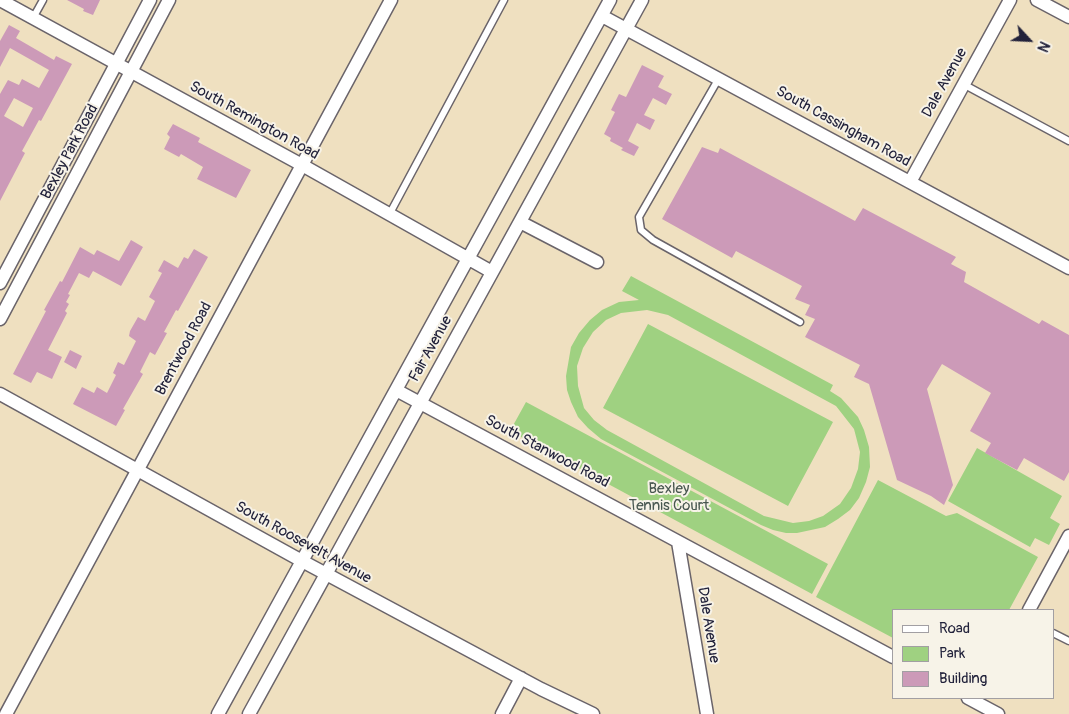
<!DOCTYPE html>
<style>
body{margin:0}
#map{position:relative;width:1069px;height:714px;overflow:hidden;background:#efe0c0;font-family:Pangolin,sans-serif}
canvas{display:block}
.legend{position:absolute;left:892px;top:609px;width:162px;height:90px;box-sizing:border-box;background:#f7f3e8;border:1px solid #a29fa3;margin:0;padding:6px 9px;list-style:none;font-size:15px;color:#22223b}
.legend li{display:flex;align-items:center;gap:10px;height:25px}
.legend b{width:25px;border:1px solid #a29fa3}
.north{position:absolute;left:1004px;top:15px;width:50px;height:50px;-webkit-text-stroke:4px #f7f3e8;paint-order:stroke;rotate:115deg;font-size:14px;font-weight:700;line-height:20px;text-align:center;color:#22223b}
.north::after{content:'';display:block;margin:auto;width:18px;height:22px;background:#22223b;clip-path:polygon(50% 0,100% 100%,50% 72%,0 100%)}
</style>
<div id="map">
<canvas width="1069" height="714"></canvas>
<ul class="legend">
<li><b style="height:6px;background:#fff"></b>Road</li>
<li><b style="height:14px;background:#9fd181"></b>Park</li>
<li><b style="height:14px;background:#cc9ab8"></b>Building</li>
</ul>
<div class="north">N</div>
</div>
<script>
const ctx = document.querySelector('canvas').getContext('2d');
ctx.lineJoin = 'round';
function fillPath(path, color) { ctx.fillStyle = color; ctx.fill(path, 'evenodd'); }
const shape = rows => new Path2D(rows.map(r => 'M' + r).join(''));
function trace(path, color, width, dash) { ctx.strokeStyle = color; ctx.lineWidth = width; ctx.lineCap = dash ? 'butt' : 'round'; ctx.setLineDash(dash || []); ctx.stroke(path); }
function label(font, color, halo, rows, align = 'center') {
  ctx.font = font + ' Pangolin,sans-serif'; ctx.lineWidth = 4; ctx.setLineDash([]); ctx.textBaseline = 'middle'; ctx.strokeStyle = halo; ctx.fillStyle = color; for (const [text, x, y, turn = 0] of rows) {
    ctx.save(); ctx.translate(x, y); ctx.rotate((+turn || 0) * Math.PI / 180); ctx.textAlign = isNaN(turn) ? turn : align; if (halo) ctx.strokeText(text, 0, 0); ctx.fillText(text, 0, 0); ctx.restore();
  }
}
fillPath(shape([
 [631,276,833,385,830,391,841,398,858,417,864,430,869,447,870,467,866,482,859,498,850,510,838,519,825,527,797,533,786,533,773,530,761,525,601,439,588,428,578,417,571,402,567,390,566,376,571,347,579,333,590,320,602,310,619,302,639,300,622,291],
 [647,310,668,315,836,406,854,429,860,452,858,469,851,488,840,504,823,516,809,521,793,523,764,516,607,430,594,420,584,408,578,386,577,366,583,348,593,332,606,320,621,313],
 [648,324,833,422,788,506,603,408],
 [526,402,828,564,812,594,510,431],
 [977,448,1062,496,1050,518,1060,524,1049,545,1035,538,1030,547,948,501],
 [878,480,946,516,957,513,1038,557,1009,610,893,610,893,638,816,597]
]), '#9fd181');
fillPath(shape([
 [67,0,100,0,93,15,83,11,84,9],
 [9,25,20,31,16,38,54,60,56,56,72,64,41,121,39,120,22,151,25,153,0,201,0,94,8,80,19,85,22,79,39,88,49,70,10,48,0,67,0,41],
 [14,98,33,108,23,127,4,116],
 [642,65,664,76,658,87,672,94,666,105,653,98,644,115,655,120,650,130,637,123,628,141,639,147,634,156,621,150,623,148,610,141,611,138,604,134,615,112,611,110,619,94,626,97],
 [173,124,200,138,198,142,251,170,236,198,197,179,203,167,181,154,179,157,164,149,170,137,167,134],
 [702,147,718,153,720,148,855,221,863,208,956,257,951,264,966,272,964,282,1039,324,1042,320,1069,335,1069,472,1064,481,1024,458,1017,470,985,453,991,443,970,431,991,393,942,364,927,389,953,485,944,505,931,496,897,480,869,384,854,377,860,365,805,337,815,319,805,315,810,305,795,299,802,286,736,251,732,258,662,219],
 [131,240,143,247,121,286,93,271,89,278,79,273,68,294,70,295,66,302,69,304,65,311,67,313,48,350,62,357,52,379,37,372,31,383,13,374,46,311,44,310,60,281,62,282,80,247,94,255,97,250,119,261],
 [194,249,208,257,178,311,176,310,164,332,167,333,155,355,150,352,140,372,143,374,123,409,125,410,116,426,73,404,82,387,94,393,97,387,107,393,116,375,113,373,118,362,124,365,136,341,129,336,130,331,138,317,145,321,155,301,149,297,162,273,158,271,164,260,178,268,184,257,188,259],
 [70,350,82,356,76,369,64,362]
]), '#cc9ab8');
const lane = shape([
 [33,18,43,0],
 [719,78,639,217,641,230,653,240,800,322],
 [963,84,1069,141],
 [389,215,504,0],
 [1053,633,1069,641]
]);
const street = shape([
 [0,0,302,165,492,272],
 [1037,0,1069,17],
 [602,16,1069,268],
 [910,182,1010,0],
 [520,222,597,262],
 [0,283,150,0],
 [0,319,169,0],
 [396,390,893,657],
 [0,394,302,561,541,689,593,714],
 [678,542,707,714],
 [1029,610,1069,536],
 [968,698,998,714],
 [6,714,391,0],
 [218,714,610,0],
 [249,714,642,0],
 [502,714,521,678]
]);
trace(lane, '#6a646a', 9);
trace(street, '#6a646a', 15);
trace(lane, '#fff', 6);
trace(street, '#fff', 12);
label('15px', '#22223b', '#f7f3e8', [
 ["Dale Avenue",945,83,-61],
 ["South Remington Road",254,121,29],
 ["South Cassingham Road",843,127,29],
 ["Bexley Park Road",70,152,-62],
 ["Brentwood Road",184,349,-62],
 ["Fair Avenue",431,349,-61],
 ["South Stanwood Road",547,452,28],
 ["South Roosevelt Avenue",303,543,29],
 ["Dale Avenue",708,625,81]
]);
label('15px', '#485750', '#f7f3e8', [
 ["Bexley",669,489],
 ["Tennis Court",669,506]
]);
</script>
